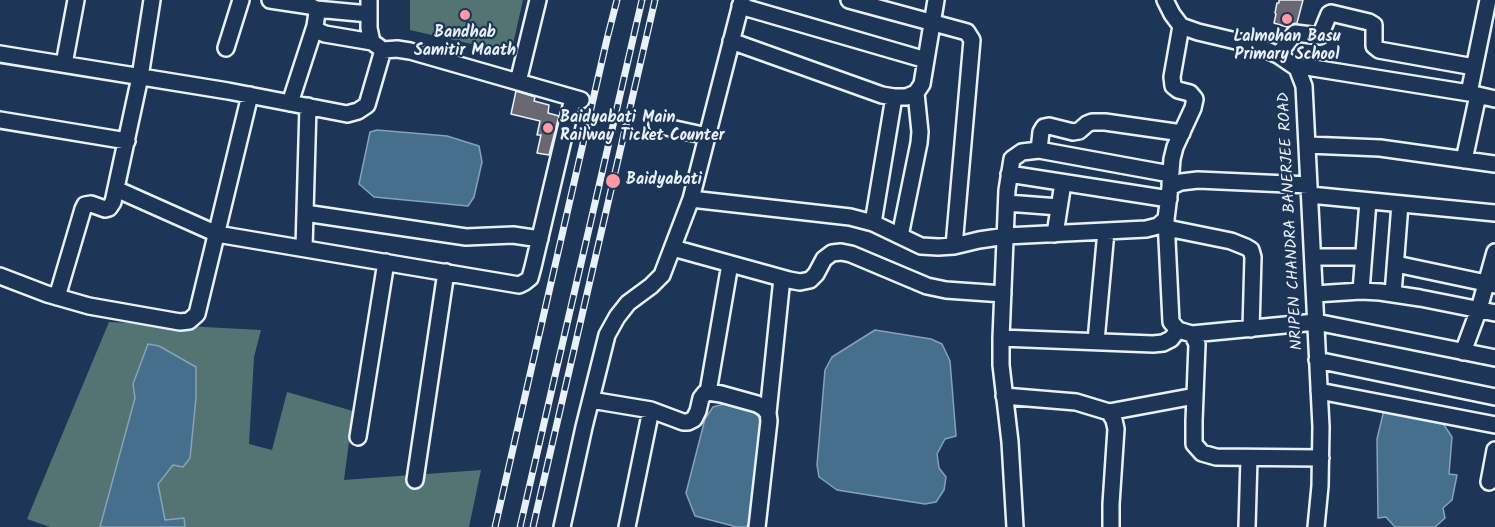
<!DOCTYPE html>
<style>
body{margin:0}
canvas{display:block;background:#1d3557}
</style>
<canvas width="1495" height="527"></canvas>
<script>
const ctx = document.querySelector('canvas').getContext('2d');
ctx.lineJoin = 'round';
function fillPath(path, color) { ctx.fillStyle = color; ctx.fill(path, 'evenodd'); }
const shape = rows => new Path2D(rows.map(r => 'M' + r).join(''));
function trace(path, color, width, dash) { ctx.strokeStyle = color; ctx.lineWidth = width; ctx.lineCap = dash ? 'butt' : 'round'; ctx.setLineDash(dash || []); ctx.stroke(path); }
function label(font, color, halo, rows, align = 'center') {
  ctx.font = font + ' Kalam,sans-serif'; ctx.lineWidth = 4.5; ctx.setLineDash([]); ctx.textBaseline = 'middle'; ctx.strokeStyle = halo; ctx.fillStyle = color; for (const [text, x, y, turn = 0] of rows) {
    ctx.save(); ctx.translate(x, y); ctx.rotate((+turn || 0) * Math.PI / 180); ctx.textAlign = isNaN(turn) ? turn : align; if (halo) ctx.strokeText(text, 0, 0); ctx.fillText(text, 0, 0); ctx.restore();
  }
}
fillPath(shape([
 [410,0,523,0,511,53,410,30],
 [109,322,261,330,254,357,249,444,272,450,287,392,353,411,344,480,481,470,469,527,50,527,27,519]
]), '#547473');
const water = shape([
 [377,130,447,136,479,146,482,162,474,197,468,206,374,197,359,184,370,132,377,130],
 [875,330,931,339,942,344,950,361,956,436,945,439,937,454,939,468,946,477,944,490,936,502,925,504,837,490,819,477,817,465,825,370,832,357,875,330],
 [148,344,159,346,196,367,196,398,190,458,183,467,173,465,158,484,165,520,184,518,185,527,100,527,135,398,133,384,148,344],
 [735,401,755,413,765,424,755,517,746,527,737,527,695,516,686,493,705,419,713,407,735,401],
 [1384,410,1440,419,1452,437,1449,474,1457,475,1452,500,1443,508,1445,518,1435,527,1395,527,1386,517,1378,518,1377,439,1384,410]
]);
fillPath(water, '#456f8d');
trace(water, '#86a3b8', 1.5);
const building = shape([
 [1279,0,1303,0,1297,23,1292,24,1287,27,1274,23,1276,14,1275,13,1277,3,1279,3,1279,0],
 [516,91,535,97,534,101,549,105,548,113,559,116,549,155,537,153,541,135,537,135,540,121,511,114,516,91]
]);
fillPath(building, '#686772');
trace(building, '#e8f1f8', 1.5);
const minor = shape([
 [270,0,310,6,316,9,317,13,315,26,318,31,325,34,372,42],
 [369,0,369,28,372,42,379,47],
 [849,0,967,32,972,40,954,246],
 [1165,0,1172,14,1181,26,1198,32,1257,46,1278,55,1297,68,1304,86,1321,427,1320,486,1316,527],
 [740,6,926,60],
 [316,9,369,14],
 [731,41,882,95,894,97,906,97,916,93,922,84,936,0],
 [226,48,241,0],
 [0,54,228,91,347,114,358,111,367,105,383,50,397,49,410,51,581,100],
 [1278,55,1295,33,1320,36,1329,14,1331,13,1369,22,1374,25,1374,46,1379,50,1474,67],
 [64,64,76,0],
 [1297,68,1307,67,1469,93,1495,99],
 [518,82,538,0],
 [1469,93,1488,0],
 [290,103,315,26],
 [0,120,127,141],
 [657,125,707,136],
 [1308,145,1380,148,1495,164],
 [1039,150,1041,132,1044,127,1049,126,1073,132,1079,131,1087,124,1092,122,1105,122,1182,133],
 [1464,160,1478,95],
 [1009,174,1169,199],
 [1170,184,1172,159,1175,147,1193,108,1195,99,1190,93,1178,90,1173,86,1172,77,1181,26],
 [116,189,217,234,519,285,525,282,530,278,533,267,573,98],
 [1310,195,1495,213],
 [691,199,850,217,873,223,921,246,938,247,954,246,979,240,1006,236,1146,229,1158,226,1166,219,1170,187,1181,182,1198,180,1309,185],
 [1007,203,1059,207],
 [305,213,466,237,513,235,540,239],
 [1166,219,1171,322,1178,330,1192,334,1197,344,1194,421,1194,444,1202,453,1216,457,1321,458],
 [873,223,894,97],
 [1167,228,1231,241,1246,247,1251,250,1253,257,1251,329],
 [1055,234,1063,183],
 [900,236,919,143,920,132,916,93],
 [304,248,308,106],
 [673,248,789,280,800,282,810,280,816,274,824,259,832,253,841,252,851,254,927,286,946,290,1003,294],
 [1313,257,1363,257],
 [1396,264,1495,285],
 [0,276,47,294,89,306,180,322,189,321,197,314,250,95],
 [1361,291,1368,201],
 [1315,294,1361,291,1380,292,1420,298,1495,313],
 [1393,294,1400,204],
 [57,297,83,209,85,205,91,204,105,209,109,208,113,202,140,77,152,0],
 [1192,334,1316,322,1495,358],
 [1001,338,1153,344,1163,343,1171,339,1178,330],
 [1096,341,1106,231],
 [1463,352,1479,309,1495,252],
 [1317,360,1495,397],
 [1319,391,1495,425],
 [708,392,730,264],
 [1004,396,1076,402,1109,412,1114,420,1116,429,1111,504,1111,527],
 [591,400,651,410,683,422,688,422,694,419,698,411,701,398,705,393,708,392,721,394,757,404,764,408,768,413,769,421,757,527],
 [1109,412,1195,396],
 [768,413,782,278],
 [358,437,386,262],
 [415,480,446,272],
 [1489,482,1495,450],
 [562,527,584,427,607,335,617,317,628,303,651,286,662,275,691,199,742,0],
 [627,527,651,410],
 [1015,527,1010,442,1001,365,1001,338,1007,190,1012,159,1022,152,1039,150,1170,174],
 [1247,527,1249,458]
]);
trace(minor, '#e8f1f8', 20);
trace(minor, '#1d3557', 15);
const rail = shape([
 [495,527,607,39,617,0],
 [520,527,642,0],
 [533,527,655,0]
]);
trace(rail, '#e8f1f8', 7);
trace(rail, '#1d3557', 4.5, [14]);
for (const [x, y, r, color] of [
 [465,15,6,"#ff9aa2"],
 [1287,19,6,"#ff9aa2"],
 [548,128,6,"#ff9aa2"],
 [613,181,8,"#ff9aa2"]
]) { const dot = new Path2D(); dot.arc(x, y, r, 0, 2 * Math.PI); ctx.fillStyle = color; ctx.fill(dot); trace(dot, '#1d3557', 2); }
label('bold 16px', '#e8f1f8', '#1d3557', [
 ["Bandhab",465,34],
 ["Samitir Maath",465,52],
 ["Lalmohan Basu",1287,38],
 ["Primary School",1287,56],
 ["Baidyabati Main",560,119,"left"],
 ["Railway Ticket Counter",560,137,"left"],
 ["Baidyabati",626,181,"left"]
]);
label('16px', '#e8f1f8', '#1d3557', [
 ["NRIPEN CHANDRA BANERJEE ROAD",1292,221,-93]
]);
</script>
